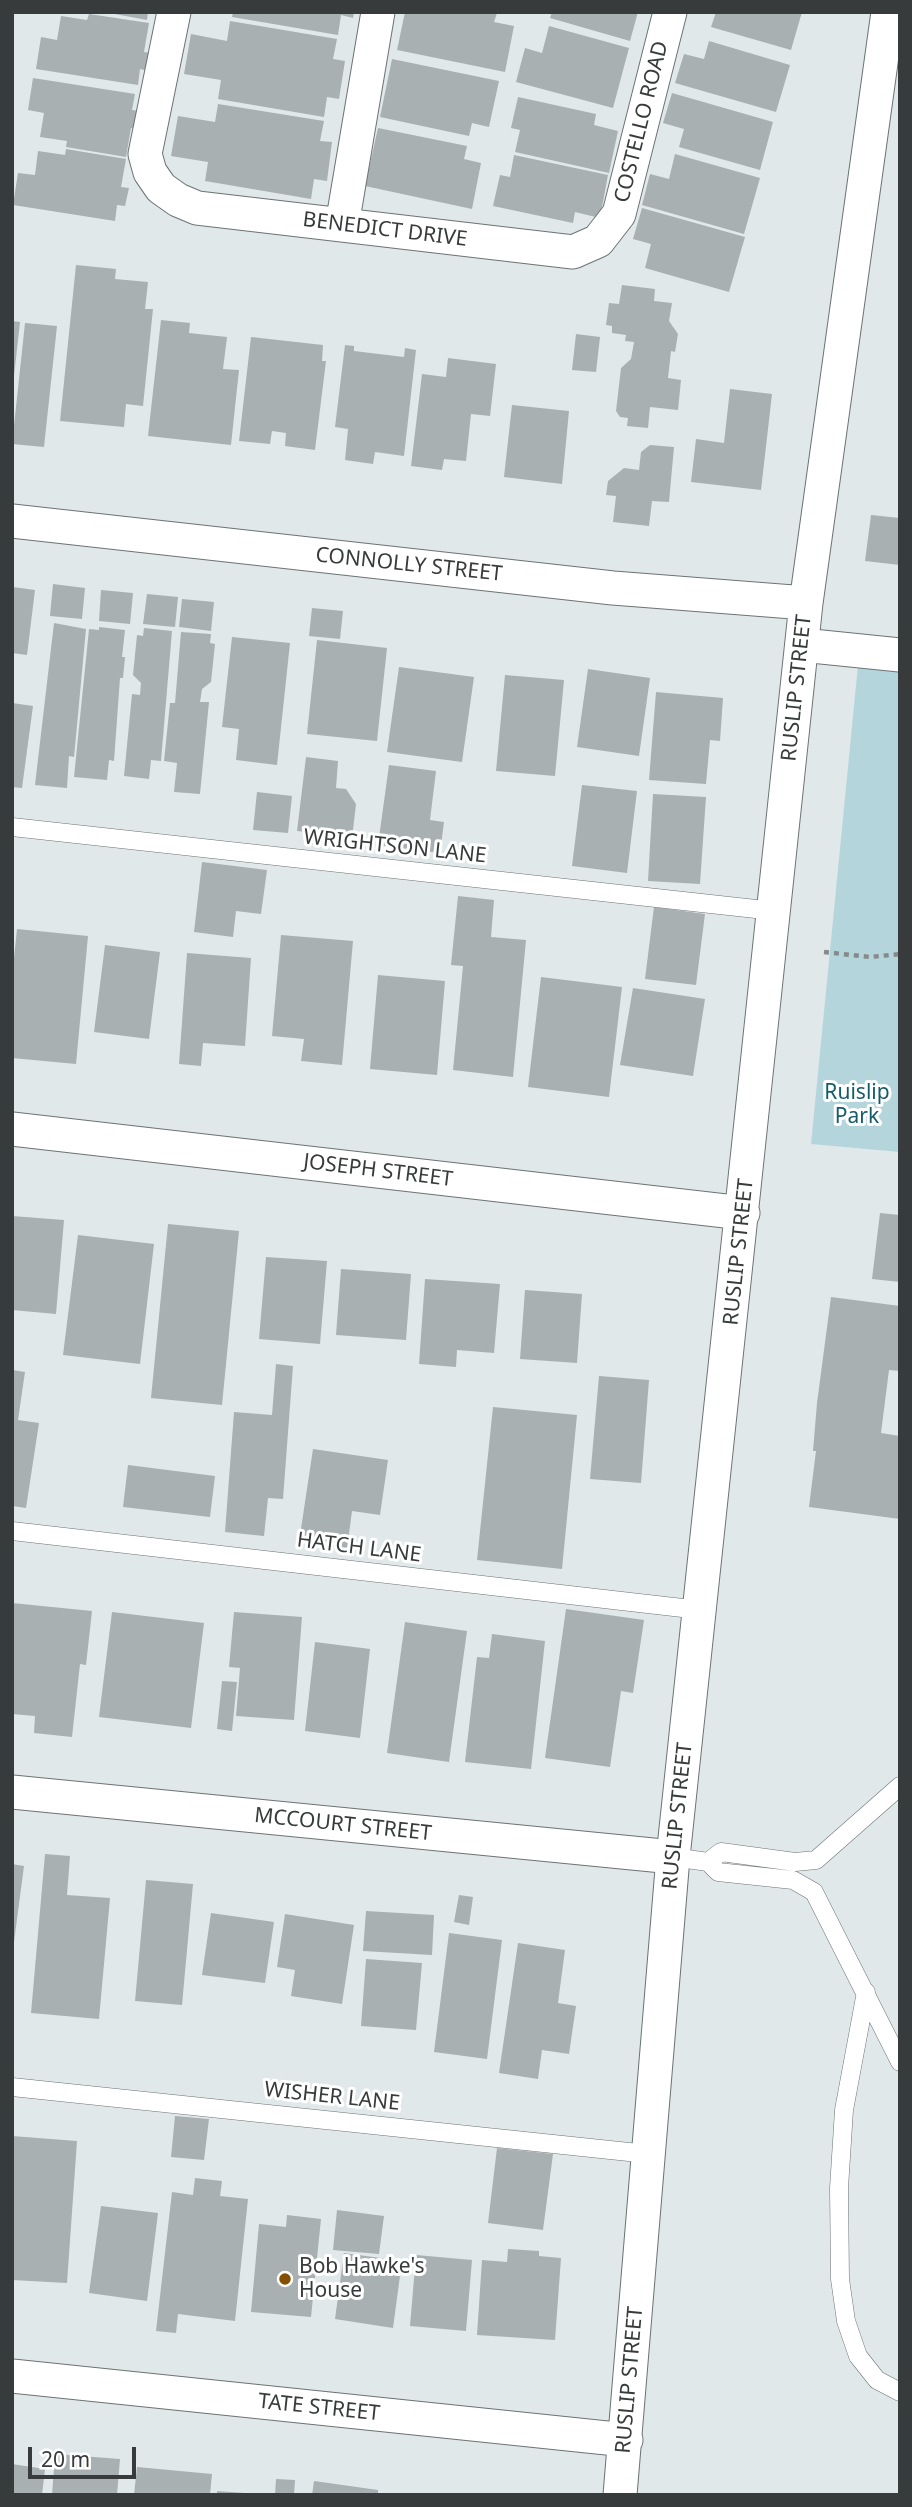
<!DOCTYPE html>
<style>
body{margin:0}
#map{position:relative;width:912px;height:2507px;overflow:hidden;background:#e1e8ea;font-family:"Noto Sans",sans-serif}
canvas{display:block}
.frame{position:absolute;inset:0;border:14px solid #383b3b;pointer-events:none}
.scale{position:absolute;left:28px;top:2447px;width:108px;height:32px;box-sizing:border-box;border:4px solid #383b3b;border-top:0;padding-left:9px;font-size:21px;line-height:24px;white-space:nowrap;color:#383b3b;-webkit-text-stroke:5px #fff;paint-order:stroke}
</style>
<div id="map">
<canvas width="912" height="2507"></canvas>
<div class="frame"></div>
<div class="scale">20 m</div>
</div>
<script>
const ctx = document.querySelector('canvas').getContext('2d');
ctx.lineJoin = 'round';
function fillPath(path, color) { ctx.fillStyle = color; ctx.fill(path, 'evenodd'); }
const shape = rows => new Path2D(rows.map(r => 'M' + r).join(''));
function trace(path, color, width, dash) { ctx.strokeStyle = color; ctx.lineWidth = width; ctx.lineCap = dash ? 'butt' : 'round'; ctx.setLineDash(dash || []); ctx.stroke(path); }
function label(font, color, halo, rows, align = 'center') {
  ctx.font = font + ' "Noto Sans",sans-serif'; ctx.lineWidth = 6; ctx.setLineDash([]); ctx.textBaseline = 'middle'; ctx.strokeStyle = halo; ctx.fillStyle = color; for (const [text, x, y, turn = 0] of rows) {
    ctx.save(); ctx.translate(x, y); ctx.rotate((+turn || 0) * Math.PI / 180); ctx.textAlign = isNaN(turn) ? turn : align; if (halo) ctx.strokeText(text, 0, 0); ctx.fillText(text, 0, 0); ctx.restore();
  }
}
fillPath(shape([
 [858,665,900,669,900,1152,811,1144]
]), '#b5d5dd');
fillPath(shape([
 [104,12,148,12,147,20],
 [233,12,354,12,353,18,341,15,338,35,232,17],
 [405,12,497,13,494,22,514,26,505,72,397,50],
 [552,12,638,12,630,41,550,18],
 [716,12,802,12,791,50,711,27],
 [89,14,149,23,144,52,151,53,148,71,140,69,138,85,36,69,41,37,57,40,61,16,87,20],
 [230,21,337,39,333,59,345,61,339,99,327,97,324,117,218,99,221,80,184,74,191,34,227,41],
 [549,26,629,48,613,108,516,82,525,48,542,53],
 [709,41,790,65,776,112,675,83,684,54,704,59],
 [392,59,499,81,489,127,472,123,469,136,380,117],
 [33,78,135,94,132,110,140,111,138,129,131,128,126,157,66,147,67,141,40,137,44,113,28,110],
 [672,93,773,122,760,170,679,147,684,129,663,123],
 [518,97,596,114,594,125,618,131,609,173,515,152,520,130,511,128],
 [218,104,324,121,320,141,332,142,327,181,314,179,311,199,205,181,208,162,171,156,178,116,215,122],
 [378,128,467,146,464,159,481,163,472,209,365,186],
 [66,149,126,159,121,187,129,188,125,206,117,205,115,221,13,205,18,173,35,175,38,151,65,155],
 [675,154,760,178,744,234,642,205,650,174,669,179],
 [514,155,608,175,600,218,575,212,573,223,493,206,500,175,510,177],
 [642,208,745,237,729,292,645,268,651,244,633,239],
 [76,265,116,269,115,279,148,282,145,309,153,309,143,406,126,404,124,427,60,421],
 [622,285,655,289,654,301,672,303,669,321,678,334,675,352,671,351,668,378,681,380,678,410,650,407,648,428,627,426,628,418,620,417,616,411,621,368,631,359,634,342,625,341,626,335,612,333,612,326,606,325,609,303,619,304],
 [161,320,190,323,189,333,227,337,223,369,239,370,231,445,148,436],
 [12,321,20,322,14,376,12,376],
 [25,323,57,326,44,447,12,444],
 [576,334,600,337,596,372,572,370],
 [251,337,323,345,322,361,326,361,315,450,285,446,286,433,272,431,270,444,239,441],
 [345,345,354,346,354,351,404,357,405,348,416,350,404,456,375,452,373,464,345,460,348,429,335,427],
 [448,358,496,364,490,416,471,414,466,461,444,459,442,470,411,466,422,374,446,377],
 [730,389,772,394,761,490,691,482,696,439,724,443],
 [512,405,569,411,562,484,504,477],
 [650,445,674,447,669,502,652,501,649,526,613,522,616,496,606,495,608,481,624,468,639,470,641,452],
 [871,515,900,518,900,565,865,561],
 [53,584,85,588,82,619,50,616],
 [13,587,35,590,27,655,12,653],
 [101,590,133,593,130,624,99,621],
 [147,594,178,597,175,627,143,624],
 [182,599,214,602,211,631,179,627],
 [312,608,343,611,340,639,309,636],
 [54,623,86,629,74,757,69,756,67,788,35,785],
 [99,627,125,630,122,657,125,657,123,678,120,678,114,761,109,760,107,780,74,777,89,629,99,630],
 [144,628,172,631,161,761,151,760,149,779,124,776,132,694,140,695,141,683,133,675,137,635,143,636],
 [181,632,211,634,210,643,215,644,211,682,202,689,200,702,209,702,200,794,174,792,177,763,164,761,170,703,175,703],
 [232,637,290,643,277,765,236,760,239,729,222,727],
 [317,640,387,648,377,741,307,734],
 [399,667,474,677,462,762,387,752],
 [588,669,650,678,639,756,577,747],
 [505,675,564,680,555,776,496,771],
 [656,692,723,698,720,741,710,740,706,784,649,780],
 [12,703,33,706,22,788,12,787],
 [306,757,338,761,336,788,346,789,356,804,351,847,306,843,307,832,297,831],
 [389,765,436,771,430,820,444,822,440,853,378,845],
 [582,785,637,791,627,873,572,866],
 [257,792,292,796,288,833,253,830],
 [653,794,706,797,700,884,648,881],
 [202,862,267,870,261,914,236,911,233,937,194,932],
 [458,896,494,900,491,937,526,940,513,1077,453,1070,463,966,451,965],
 [654,907,705,914,696,985,645,979],
 [17,929,88,936,76,1064,12,1058,12,977],
 [281,935,353,941,342,1065,301,1061,304,1039,272,1036],
 [105,945,160,952,149,1039,94,1032],
 [187,953,251,958,245,1046,203,1043,201,1066,179,1064],
 [378,975,445,981,437,1075,370,1069],
 [541,977,622,987,609,1097,528,1087],
 [633,988,705,999,693,1076,620,1065],
 [880,1213,900,1215,900,1282,872,1279],
 [12,1216,64,1220,56,1314,12,1310],
 [168,1224,239,1231,222,1405,151,1398],
 [78,1235,154,1244,140,1364,63,1355],
 [266,1257,327,1261,320,1344,259,1339],
 [341,1269,411,1274,406,1340,336,1335],
 [425,1279,500,1284,494,1353,457,1350,456,1367,419,1364],
 [525,1290,582,1294,577,1363,520,1359],
 [831,1297,900,1306,900,1371,889,1370,881,1433,900,1436,900,1519,809,1507,816,1451,813,1451,817,1403],
 [276,1364,293,1366,283,1499,268,1498,264,1536,225,1532,234,1412,272,1415],
 [12,1370,25,1372,18,1420,39,1423,26,1508,12,1506],
 [599,1376,649,1380,641,1483,590,1479],
 [493,1407,577,1415,562,1569,477,1560],
 [313,1449,388,1460,380,1515,352,1511,347,1549,299,1542],
 [128,1465,215,1476,210,1517,123,1507],
 [12,1603,92,1611,86,1665,80,1664,72,1737,34,1733,35,1716,12,1714],
 [566,1609,644,1620,633,1693,621,1691,610,1767,545,1758],
 [112,1612,204,1623,191,1728,99,1717],
 [234,1612,302,1617,294,1720,236,1716,240,1668,229,1667],
 [405,1622,467,1631,449,1762,387,1753],
 [492,1634,545,1641,531,1769,465,1762,477,1657,489,1658],
 [315,1642,370,1649,360,1738,305,1731],
 [222,1681,237,1682,232,1731,217,1729],
 [45,1854,70,1856,67,1895,110,1898,99,2019,31,2013],
 [12,1864,24,1866,14,1942,12,1942],
 [146,1880,193,1884,182,2005,135,2001],
 [459,1895,473,1897,469,1925,454,1922],
 [366,1911,434,1915,432,1955,363,1951],
 [211,1913,274,1922,265,1983,202,1975],
 [285,1914,354,1925,342,2004,291,1996,295,1970,277,1967],
 [449,1933,502,1940,487,2059,434,2052],
 [518,1943,565,1950,558,2003,576,2006,569,2054,542,2050,538,2079,499,2073],
 [366,1959,422,1963,416,2030,361,2026],
 [175,2116,209,2119,204,2160,171,2157],
 [12,2136,77,2141,67,2283,12,2280],
 [497,2148,553,2154,543,2230,488,2223],
 [195,2178,222,2181,220,2196,248,2199,235,2321,178,2314,176,2333,156,2331,172,2192,193,2195],
 [101,2206,158,2213,147,2301,89,2293],
 [337,2210,384,2216,379,2254,333,2250],
 [287,2215,321,2219,311,2317,251,2312,259,2224,286,2227],
 [508,2249,539,2251,539,2256,561,2258,555,2340,477,2335,482,2260,507,2262],
 [344,2253,402,2261,393,2328,335,2319],
 [416,2255,472,2260,466,2331,410,2326],
 [55,2454,120,2459,117,2495,52,2495],
 [12,2464,45,2469,42,2495,12,2495],
 [137,2467,212,2474,210,2495,134,2495],
 [276,2479,295,2480,294,2495,275,2495],
 [314,2481,378,2490,378,2495,312,2495],
 [217,2491,245,2493,245,2495,217,2495]
]), '#a9b0b2');
const lane = shape([
 [12,827,774,911],
 [12,1531,700,1610],
 [673,1857,708,1862,721,1852,795,1862,816,1860,900,1786],
 [708,1862,718,1872,793,1880,814,1892,900,2062],
 [866,1992,844,2110,839,2188,840,2279,846,2321,858,2356,877,2380,900,2392],
 [12,2087,648,2154]
]);
const street = shape([
 [174,12,145,154,150,172,161,188,178,200,197,208,573,252,598,241,619,214,670,12],
 [342,225,378,12],
 [12,521,613,588,806,603],
 [802,645,900,655],
 [12,1129,743,1213],
 [12,1792,673,1857],
 [12,2376,626,2440],
 [620,2495,673,1857,806,603,888,12]
]);
trace(lane, '#6c7374', 19);
trace(street, '#6c7374', 35);
trace(shape([
 [824,952,870,957,900,954]
]), '#858a8a', 4.5, [5, 5]);
trace(lane, '#fff', 18);
trace(street, '#fff', 33);
for (const [x, y, r, color] of [
 [285,2279,7,"#864e00"]
]) { const dot = new Path2D(); dot.arc(x, y, r, 0, 2 * Math.PI); ctx.fillStyle = color; ctx.fill(dot); trace(dot, '#fff', 2.5); }
label('21px', '#383b3b', '#fff', [
 ["COSTELLO ROAD",642,122,-76],
 ["BENEDICT DRIVE",385,230,7],
 ["CONNOLLY STREET",409,565,6],
 ["RUSLIP STREET",797,688,-84],
 ["WRIGHTSON LANE",395,847,6],
 ["JOSEPH STREET",378,1171,7],
 ["RUSLIP STREET",739,1252,-84],
 ["HATCH LANE",359,1548,7],
 ["RUSLIP STREET",678,1816,-84],
 ["MCCOURT STREET",343,1825,6],
 ["WISHER LANE",332,2097,6],
 ["RUSLIP STREET",630,2380,-85],
 ["TATE STREET",319,2408,6]
]);
label('21px', '#145c6b', '#fff', [
 ["Ruislip",857,1093],
 ["Park",857,1117]
]);
label('21px', '#383b3b', '#fff', [
 ["Bob Hawke's",299,2267],
 ["House",299,2291]
], 'left');
</script>
